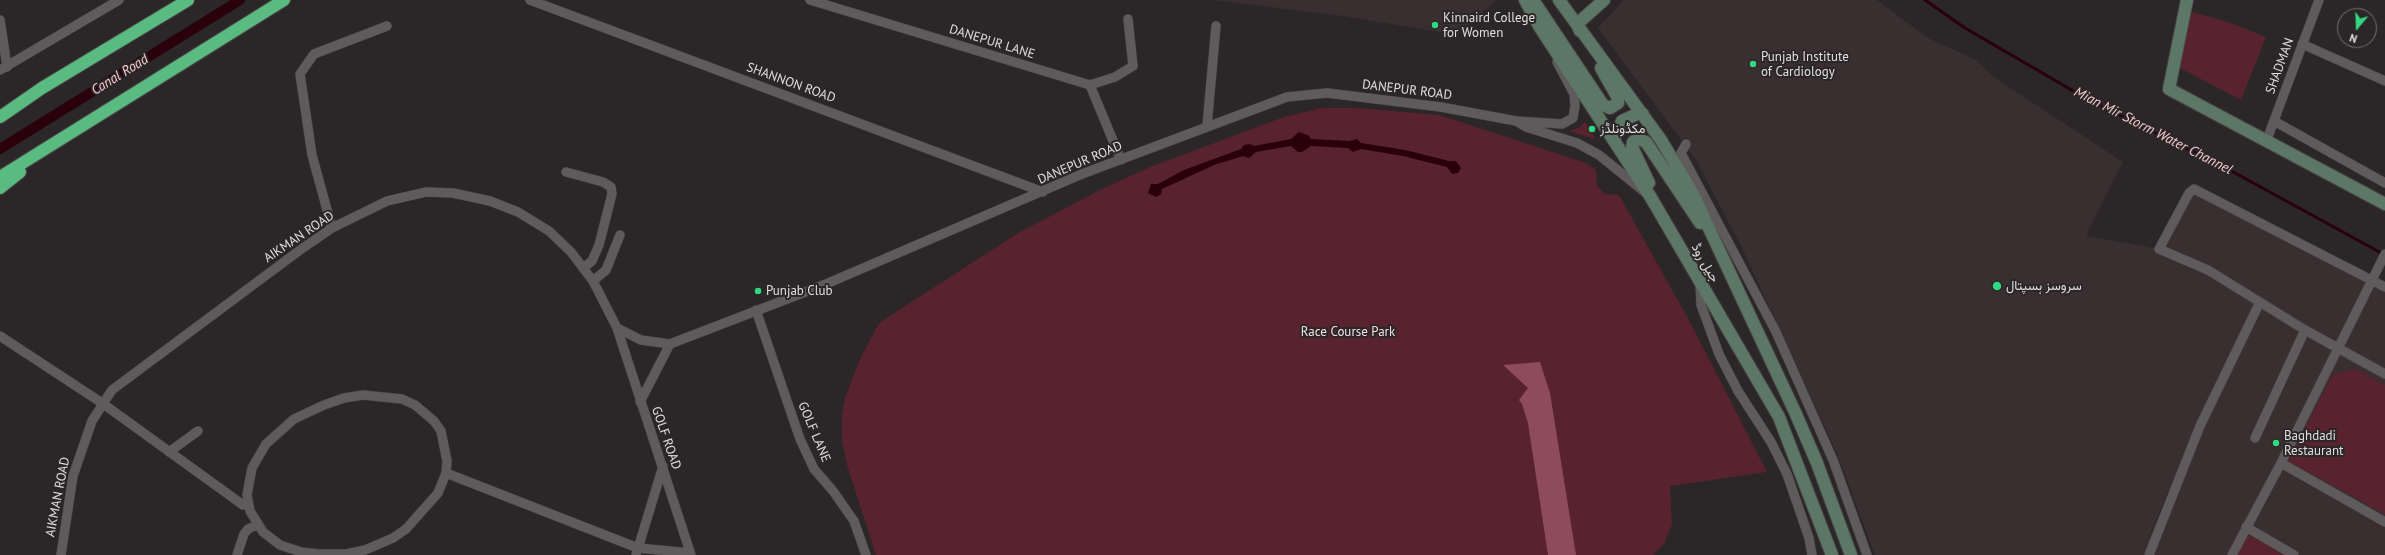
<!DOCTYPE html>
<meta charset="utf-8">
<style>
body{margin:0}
#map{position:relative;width:2385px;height:555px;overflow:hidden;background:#2b2728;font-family:"PT Sans",sans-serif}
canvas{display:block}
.north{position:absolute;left:2337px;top:8px;width:40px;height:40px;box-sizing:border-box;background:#2b2728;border:1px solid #737070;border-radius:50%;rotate:199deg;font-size:11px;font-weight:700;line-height:16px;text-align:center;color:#e0dddd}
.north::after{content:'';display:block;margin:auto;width:14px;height:18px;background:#31d882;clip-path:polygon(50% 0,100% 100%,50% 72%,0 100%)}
</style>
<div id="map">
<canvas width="2385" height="555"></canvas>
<div class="north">N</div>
</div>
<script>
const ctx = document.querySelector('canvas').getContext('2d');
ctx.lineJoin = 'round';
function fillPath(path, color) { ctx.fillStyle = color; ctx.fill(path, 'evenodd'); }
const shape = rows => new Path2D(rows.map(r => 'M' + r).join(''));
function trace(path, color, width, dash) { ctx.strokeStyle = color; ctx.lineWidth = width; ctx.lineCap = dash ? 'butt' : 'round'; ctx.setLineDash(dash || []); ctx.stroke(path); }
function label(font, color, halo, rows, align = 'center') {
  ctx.font = font + ' "PT Sans",Vazirmatn,sans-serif'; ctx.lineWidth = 4; ctx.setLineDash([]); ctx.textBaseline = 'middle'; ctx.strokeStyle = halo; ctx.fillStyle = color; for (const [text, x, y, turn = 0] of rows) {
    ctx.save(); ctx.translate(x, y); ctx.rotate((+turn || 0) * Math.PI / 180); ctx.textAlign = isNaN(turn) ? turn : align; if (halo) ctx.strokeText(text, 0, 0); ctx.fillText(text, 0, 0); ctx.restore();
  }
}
fillPath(shape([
 [1215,0,1496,0,1458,35,1343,16],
 [1624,0,1877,0,1928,38,1976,60,1995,78,2123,162,2086,236,2159,249,2194,189,2385,286,2385,555,2294,555,2246,527,2232,555,1875,555,1836,451,1741,246,1696,160,1598,28],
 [2229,367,2141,554,2169,490]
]), '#392f31');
fillPath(shape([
 [2185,10,2228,22,2266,37,2241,100,2172,64],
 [1322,108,1358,108,1439,115,1586,163,1596,170,1597,186,1605,194,1619,195,1691,324,1767,472,1670,486,1672,524,1664,544,1653,555,876,555,847,465,842,440,842,414,845,398,860,359,879,323,1018,233,1100,190,1150,167,1284,117],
 [1585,122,1595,138,1595,139,1569,131,1578,128],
 [2356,369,2385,385,2385,514,2288,461,2333,374],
 [2247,534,2286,555,2236,555]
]), '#58222f');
fillPath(shape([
 [1540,362,1550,393,1576,555,1548,555,1528,423,1522,404,1519,400,1528,388,1503,365]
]), '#8e4b59');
fillPath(shape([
 [1299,132,1308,135,1311,139,1349,141,1357,139,1361,143,1405,150,1449,161,1456,161,1461,168,1458,173,1452,174,1447,167,1403,156,1361,149,1353,152,1348,148,1311,146,1302,152,1298,152,1291,146,1256,152,1249,158,1243,156,1214,165,1162,189,1161,194,1156,197,1148,193,1151,184,1158,184,1184,170,1241,149,1244,145,1250,144,1254,146,1291,139]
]), '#29000b');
trace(shape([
 [1925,0,1965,28,2087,99,2226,168,2383,254]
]), '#29000b', 3);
trace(shape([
 [0,149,240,0]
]), '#29000b', 10);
const street = shape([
 [530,0,1043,192],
 [810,0,1090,85,1121,160],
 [0,20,7,67],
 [2302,44,2385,81],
 [1557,62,1574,94,1575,106,1573,118,1562,124,1516,121,1526,127,1577,143,1599,155,1646,193],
 [0,70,119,0],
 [1090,85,1115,77,1133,66,1128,19],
 [2274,121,2385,183],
 [1207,126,1216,26],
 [2266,142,2319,0],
 [1686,144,1681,153,1776,332,1833,460,1867,555],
 [566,172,603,182,611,187,612,194,599,245,592,261,583,268],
 [332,228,312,155,300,74,314,54,387,26],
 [593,281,606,270,620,235],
 [1700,284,1701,305,1719,354,1738,391,1771,442,1787,474,1809,538,1812,555],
 [2385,287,2194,189,2189,193,2159,249,2208,270,2305,330,2385,374],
 [756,310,800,439,814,469,833,491,854,521,866,555],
 [617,328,691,555],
 [0,336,102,403,243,505,248,503],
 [363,395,402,399,415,405,434,421,441,431,447,461,446,473,438,493,406,529,393,538,365,550,346,554,319,554,301,552,280,545,263,532,250,511,247,495,252,468,266,444,294,419,324,405,344,398,363,395],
 [640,402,670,344],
 [2255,438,2305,330],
 [169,452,198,431],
 [2281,463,2385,522],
 [446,473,638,548,690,553],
 [2246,527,2294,555],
 [61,555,73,476,92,421,112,390,300,250,332,228,387,201,426,192,453,193,490,201,518,212,549,231,571,252,593,281,617,328,641,340,670,344,826,284,1082,174,1287,97,1327,93,1441,107,1516,121],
 [237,555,244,534,248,529,257,525],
 [636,555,663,466],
 [2149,555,2200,426,2260,302],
 [2232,555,2281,463,2385,254]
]);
const secondary = shape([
 [1525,0,1539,26,1650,196,1779,417,1832,555],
 [1533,0,1603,105,1610,108,1618,103,1618,98,1601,68],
 [1559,0,1661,140,1693,194,1795,412,1817,463,1851,555],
 [2187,0,2169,89,2385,204],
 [1580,31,1577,24,1604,0],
 [1614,140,1622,121,1637,114,1643,114],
 [1649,183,1632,147,1633,142,1638,139,1646,142,1700,223]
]);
const highway = shape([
 [0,117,42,88,188,0],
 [0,177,284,0],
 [0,188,20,172]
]);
trace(street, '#494546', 10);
trace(secondary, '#494546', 14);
trace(highway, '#494546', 14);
trace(street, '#5f5a5b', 9);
trace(secondary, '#5d7766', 12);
trace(highway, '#59bb80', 12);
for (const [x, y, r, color] of [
 [1435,25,4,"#31d882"],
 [1753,64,4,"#31d882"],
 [1592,129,4,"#31d882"],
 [1997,286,5,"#31d882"],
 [758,291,4,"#31d882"],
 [2276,443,4,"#31d882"]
]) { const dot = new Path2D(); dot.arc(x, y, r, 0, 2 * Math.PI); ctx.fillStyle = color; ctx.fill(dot); trace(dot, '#2b2728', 1.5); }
label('13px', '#e0dddd', '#2b2728', [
 ["Kinnaird College",1443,18],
 ["for Women",1443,33],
 ["Punjab Institute",1761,57],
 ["of Cardiology",1761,72],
 ["مکڈونلڈز",1600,129],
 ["سروسز ہسپتال",2006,286],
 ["Punjab Club",766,291],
 ["Baghdadi",2284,436],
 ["Restaurant",2284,451]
], 'left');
label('13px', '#e0dddd', '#2b2728', [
 ["DANEPUR LANE",992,42,17],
 ["SHADMAN",2280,66,-70],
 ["SHANNON ROAD",791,83,20],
 ["DANEPUR ROAD",1407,90,7],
 ["DANEPUR ROAD",1080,163,-23],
 ["AIKMAN ROAD",299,237,-34],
 ["جیل روڈ",1705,263,60],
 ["GOLF LANE",814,432,67],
 ["GOLF ROAD",666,438,71],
 ["AIKMAN ROAD",58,497,-79]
]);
label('13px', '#f3dee1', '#2b2728', [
 ["Race Course Park",1348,332]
]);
label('italic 14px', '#f3c9d0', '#2b2728', [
 ["Canal Road",120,75,-32],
 ["Mian Mir Storm Water Channel",2153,131,27]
]);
</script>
